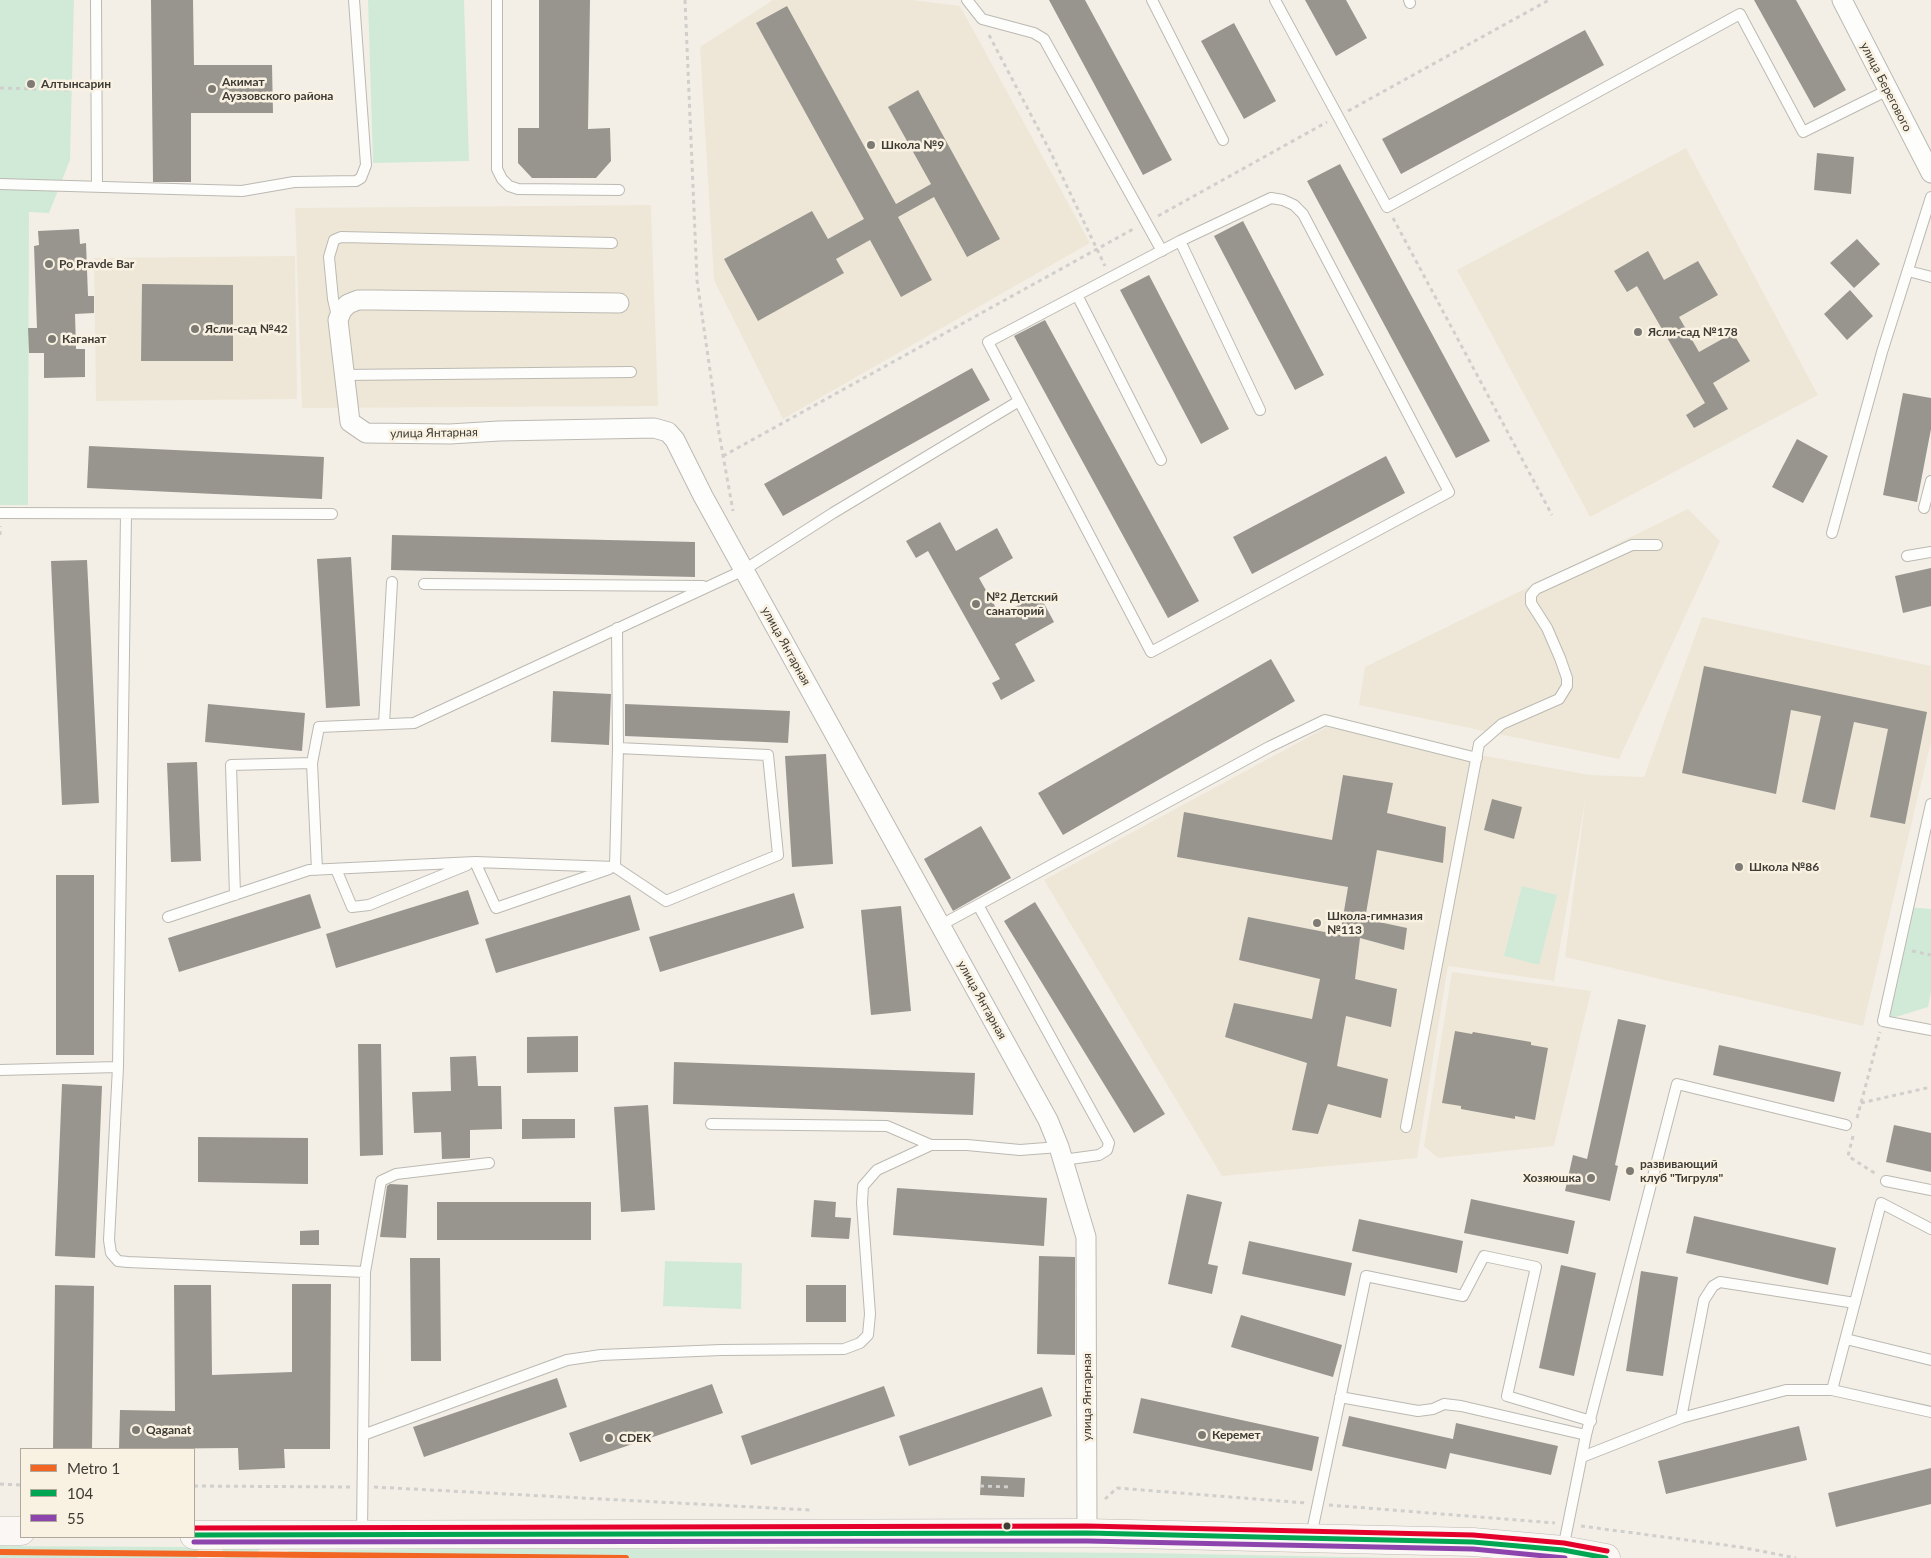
<!DOCTYPE html>
<meta charset="utf-8">
<style>
body{margin:0}
#map{position:relative;width:1931px;height:1558px;overflow:hidden;background:#f3efe7;font-family:Lato,sans-serif}
canvas{display:block}
.legend{position:absolute;left:20px;top:1448px;width:175px;height:90px;box-sizing:border-box;background:#f9f1e1;border:1px solid #afa99d;margin:0;padding:6px 9px;list-style:none;font-size:15px;color:#3f3c36}
.legend li{display:flex;align-items:center;gap:10px;height:25px}
.legend b{width:25px;border:1px solid #afa99d}
</style>
<div id="map">
<canvas width="1931" height="1558"></canvas>
<ul class="legend">
<li><b style="height:6px;background:#f26522"></b>Metro 1</li>
<li><b style="height:6px;background:#00a651"></b>104</li>
<li><b style="height:6px;background:#8e44ad"></b>55</li>
</ul>
</div>
<script>
const ctx = document.querySelector('canvas').getContext('2d');
ctx.lineJoin = 'round';
function fillPath(path, color) { ctx.fillStyle = color; ctx.fill(path, 'evenodd'); }
const shape = rows => new Path2D(rows.map(r => 'M' + r).join(''));
function trace(path, color, width, dash) { ctx.strokeStyle = color; ctx.lineWidth = width; ctx.lineCap = dash ? 'butt' : 'round'; ctx.setLineDash(dash || []); ctx.stroke(path); }
function label(font, color, halo, rows, align = 'center') {
  ctx.font = font + ' Lato,sans-serif'; ctx.lineWidth = 5; ctx.setLineDash([]); ctx.textBaseline = 'middle'; ctx.strokeStyle = halo; ctx.fillStyle = color; for (const [text, x, y, turn = 0] of rows) {
    ctx.save(); ctx.translate(x, y); ctx.rotate((+turn || 0) * Math.PI / 180); ctx.textAlign = isNaN(turn) ? turn : align; if (halo) ctx.strokeText(text, 0, 0); ctx.fillText(text, 0, 0); ctx.restore();
  }
}
fillPath(shape([
 [773,0,912,0,960,6,1090,243,783,419,714,280,700,47],
 [1686,148,1818,395,1590,517,1457,270],
 [651,205,658,406,302,408,295,208],
 [295,256,297,399,96,401,94,258],
 [1688,509,1720,541,1619,759,1359,705,1365,667],
 [1702,617,1931,666,1931,742,1863,1026,1565,957,1586,796,1554,981,1448,966,1417,1158,1222,1176,1044,880,1327,727,1590,775,1644,777],
 [1452,972,1591,991,1554,1146,1438,1158,1424,1146]
]), '#eee7d7');
fillPath(shape([
 [0,0,74,0,70,160,49,213,29,212,28,505,0,505],
 [368,0,464,0,469,161,373,163],
 [1522,886,1557,895,1539,965,1504,956],
 [1908,907,1931,909,1931,992,1928,1007,1883,1021],
 [665,1261,742,1263,741,1309,663,1306],
 [0,1546,198,1547,197,1558,0,1558],
 [219,1547,262,1548,257,1552,257,1558,225,1558,223,1551],
 [485,1548,1145,1553,1400,1558,283,1558,289,1551]
]), '#d1ead8');
fillPath(shape([
 [151,0,193,0,194,65,272,65,273,113,191,113,191,182,153,182],
 [539,0,590,0,588,129,610,128,611,161,596,178,532,178,518,163,518,128,539,128],
 [1049,0,1085,0,1172,160,1143,175],
 [1305,0,1346,0,1367,38,1336,56],
 [1754,0,1796,0,1846,90,1814,108],
 [787,6,896,204,931,184,888,107,918,90,1000,239,967,257,934,197,898,217,932,280,901,297,870,240,836,259,844,273,758,321,724,259,812,211,828,239,864,219,756,23],
 [1234,23,1276,101,1244,119,1201,41],
 [1585,30,1604,65,1401,174,1382,139],
 [1817,153,1854,157,1851,194,1814,190],
 [1340,164,1490,441,1456,458,1307,181],
 [1243,221,1324,375,1295,390,1214,236],
 [79,229,80,244,86,243,88,296,94,296,94,313,75,314,76,349,85,349,85,377,44,378,44,353,29,353,28,328,37,328,34,246,39,245,38,231],
 [1857,239,1880,264,1854,288,1830,263],
 [1648,251,1664,280,1698,261,1718,295,1679,317,1699,352,1733,333,1750,361,1713,383,1728,409,1694,428,1686,415,1705,403,1637,286,1627,292,1614,271],
 [1149,275,1229,429,1201,444,1120,290],
 [142,284,233,285,233,361,141,361],
 [1850,290,1873,316,1847,340,1824,314],
 [1045,320,1199,601,1168,618,1014,336],
 [972,368,990,400,783,516,764,484],
 [1903,393,1931,398,1931,429,1917,502,1883,495],
 [1797,439,1828,456,1803,503,1772,487],
 [89,446,324,457,322,499,87,488],
 [1386,456,1405,493,1252,574,1233,537],
 [940,522,956,551,997,528,1013,558,979,578,1000,615,1039,594,1054,622,1015,644,1035,681,1001,700,992,683,1000,679,928,551,916,558,906,541],
 [392,535,695,542,695,577,391,570],
 [351,557,360,706,326,708,317,559],
 [87,560,99,803,62,805,51,561],
 [1931,568,1931,606,1903,613,1895,576],
 [1271,659,1295,701,1063,835,1038,793],
 [1704,666,1927,712,1905,824,1870,817,1888,729,1854,722,1835,810,1802,802,1821,716,1791,710,1776,794,1682,773],
 [553,691,611,694,609,745,551,742],
 [208,704,305,713,302,751,205,742],
 [625,704,790,711,788,743,625,736],
 [826,754,833,864,792,867,785,756],
 [197,762,201,861,171,862,167,763],
 [1343,775,1393,783,1387,813,1446,827,1443,863,1377,850,1365,919,1407,928,1404,950,1360,938,1355,979,1397,989,1391,1027,1346,1016,1337,1066,1388,1079,1381,1118,1328,1104,1318,1134,1292,1130,1307,1063,1225,1037,1234,1003,1312,1019,1320,979,1239,960,1248,917,1340,935,1348,887,1177,857,1184,812,1332,840],
 [1492,799,1522,807,1514,839,1484,830],
 [981,826,1011,878,953,911,924,859],
 [56,875,94,875,94,1055,56,1055],
 [468,890,479,924,336,968,326,934],
 [794,893,804,928,660,972,649,937],
 [310,894,321,928,179,972,168,938],
 [630,895,640,930,496,973,485,939],
 [1035,902,1165,1114,1134,1133,1004,921],
 [901,906,911,1011,871,1015,861,910],
 [1618,1019,1646,1025,1615,1165,1618,1166,1610,1201,1565,1191,1573,1155,1587,1159],
 [1455,1031,1472,1034,1473,1032,1531,1042,1531,1045,1548,1048,1535,1120,1515,1116,1515,1119,1461,1109,1461,1106,1442,1103],
 [578,1036,578,1072,527,1073,527,1037],
 [358,1044,381,1044,383,1155,360,1156],
 [1719,1045,1841,1072,1834,1102,1713,1075],
 [476,1056,478,1086,501,1086,502,1129,470,1130,470,1158,442,1159,441,1132,414,1133,412,1092,451,1091,450,1057],
 [674,1062,975,1073,973,1115,673,1104],
 [62,1084,102,1086,95,1258,55,1256],
 [648,1105,655,1210,621,1212,614,1107],
 [522,1119,575,1119,575,1138,522,1139],
 [1894,1125,1931,1133,1931,1172,1886,1162],
 [198,1137,308,1138,308,1184,198,1182],
 [390,1184,408,1185,406,1238,380,1237,387,1186],
 [897,1188,1047,1198,1044,1246,893,1235],
 [1187,1194,1222,1202,1208,1264,1218,1266,1212,1294,1168,1284],
 [1471,1199,1575,1221,1568,1254,1464,1233],
 [814,1200,836,1202,835,1217,851,1218,849,1239,811,1237],
 [437,1202,591,1202,591,1240,437,1240],
 [1694,1216,1836,1248,1828,1285,1686,1253],
 [1359,1219,1463,1241,1457,1273,1352,1251],
 [319,1230,319,1245,300,1245,300,1231],
 [1249,1241,1352,1263,1345,1296,1242,1274],
 [1039,1256,1075,1257,1075,1355,1037,1354],
 [410,1258,440,1258,441,1361,411,1361],
 [1561,1265,1596,1273,1574,1376,1539,1368],
 [1641,1271,1678,1277,1663,1376,1626,1371],
 [292,1284,331,1284,330,1449,284,1449,285,1468,239,1470,238,1448,119,1449,120,1410,175,1411,174,1285,211,1285,212,1375,292,1372],
 [55,1285,94,1286,92,1449,53,1449],
 [806,1285,846,1285,846,1322,806,1322],
 [1241,1315,1342,1345,1333,1377,1231,1347],
 [557,1378,567,1407,424,1457,413,1427],
 [712,1384,723,1413,580,1462,569,1433],
 [884,1386,895,1416,751,1465,741,1436],
 [1042,1387,1052,1416,909,1466,899,1436],
 [1141,1398,1319,1437,1312,1471,1133,1433],
 [1349,1416,1453,1439,1456,1423,1558,1446,1551,1475,1450,1453,1446,1469,1342,1446],
 [1799,1426,1807,1460,1666,1494,1658,1461],
 [1931,1468,1931,1504,1836,1527,1828,1493],
 [981,1476,1025,1478,1024,1497,980,1495]
]), '#98958f');
const service = shape([
 [96,0,97,187],
 [497,0,497,169,502,179,509,186,518,189,619,190],
 [967,0,982,19,1034,33,1044,39,1162,251],
 [1152,0,1223,140],
 [1275,0,1387,207,1740,14,1803,132,1888,90],
 [1409,0,1410,3],
 [0,184,242,191,294,182,356,181,361,178,366,165,354,0],
 [1271,198,1283,200,1294,205,1303,214,1449,492,1151,652,988,342,1180,241,1271,198],
 [1180,241,1260,410],
 [1908,271,1931,277],
 [1077,295,1161,460],
 [337,316,333,299,329,257,334,240,341,237,612,243],
 [343,375,631,372],
 [1924,508,1931,481],
 [0,513,332,514],
 [126,514,118,1067,109,1240,111,1253,118,1261,128,1262,365,1272],
 [1832,533,1882,352,1931,197],
 [1907,556,1931,552],
 [424,584,703,586],
 [384,724,392,582],
 [312,763,317,870],
 [1931,804,1883,1021,1931,1030],
 [475,862,496,908,609,869],
 [615,867,618,748,617,628],
 [336,869,352,907,369,905,467,865],
 [235,895,231,765,312,763,319,727,414,723,744,570,833,513,1019,401],
 [978,905,1109,1143,1107,1150,1099,1155,1063,1160],
 [168,917,309,870,475,862,615,867,666,901,778,855,768,755,618,748],
 [941,925,1269,747,1325,720,1477,758],
 [0,1070,118,1067],
 [711,1124,887,1126,931,1145],
 [1406,1127,1479,744,1502,724,1559,699,1567,686,1567,678,1560,658,1547,628,1531,603,1531,595,1536,589,1632,545,1657,545],
 [1886,1181,1931,1190],
 [1846,1339,1931,1360],
 [1832,1390,1881,1203,1931,1229],
 [1340,1397,1418,1411,1433,1409,1444,1404,1461,1406,1586,1435],
 [1681,1418,1704,1300,1713,1286,1720,1282,1855,1303],
 [363,1435,567,1360,601,1355,721,1350,844,1349,860,1343,868,1335,870,1314,862,1203,863,1186,877,1170,931,1145,967,1145,1020,1150,1059,1147],
 [1582,1457,1681,1418,1786,1390,1832,1390,1931,1412],
 [362,1533,365,1272,381,1181,396,1174,489,1163],
 [1311,1536,1366,1276,1463,1296,1484,1256,1536,1267,1507,1396,1591,1421],
 [1563,1549,1586,1435,1677,1084,1846,1125]
]);
const minor = shape([
 [1842,0,1931,173],
 [619,303,375,300,358,300,348,304,342,310,338,320,350,422,366,433,450,434,499,431,654,428,668,432,675,440,703,496,1048,1120,1059,1147,1086,1237,1087,1533]
]);
const secondary = shape([
 [0,1531,21,1531],
 [194,1535,1087,1533,1473,1542,1563,1550,1606,1558]
]);
trace(service, '#bbb9b2', 12);
trace(minor, '#bbb9b2', 21);
trace(secondary, '#bbb9b2', 29);
trace(shape([
 [685,0,697,280,719,433,733,511],
 [989,35,1051,153,1105,266],
 [0,88,72,90],
 [1348,111,1549,0],
 [1158,216,1327,122],
 [1393,218,1552,515],
 [723,456,1135,228],
 [0,535,0,526],
 [1912,951,1931,955],
 [1861,1103,1931,1087],
 [1857,1118,1880,1032],
 [1853,1136,1848,1156,1876,1174],
 [0,1484,21,1485],
 [194,1486,351,1487],
 [980,1486,1012,1487],
 [374,1487,810,1510],
 [1105,1499,1117,1488,1306,1503],
 [1329,1505,1555,1523],
 [1581,1526,1740,1547,1796,1558]
]), '#d0cfcc', 3, [4, 4]);
trace(service, '#fdfdfb', 10);
trace(minor, '#fdfdfb', 19);
trace(secondary, '#faf7f4', 28);
trace(shape([
 [194,1535,1087,1533,1473,1542,1563,1550,1606,1558]
]), '#00a651', 5);
trace(shape([
 [194,1542,1087,1541,1473,1549,1565,1558]
]), '#8e44ad', 5);
trace(shape([
 [194,1528,1087,1526,1473,1535,1564,1543,1607,1551]
]), '#e4002b', 5);
trace(shape([
 [0,1552,626,1558]
]), '#f26522', 6);
for (const [x, y, r, color] of [
 [31,84,5,"#7e7b74"],
 [212,89,5,"#7e7b74"],
 [871,145,5,"#7e7b74"],
 [49,264,5,"#7e7b74"],
 [195,329,5,"#7e7b74"],
 [1638,332,5,"#7e7b74"],
 [52,339,5,"#7e7b74"],
 [976,604,5,"#7e7b74"],
 [1739,867,5,"#7e7b74"],
 [1317,923,5,"#7e7b74"],
 [1630,1171,5,"#7e7b74"],
 [1591,1178,5,"#7e7b74"],
 [136,1430,5,"#7e7b74"],
 [1202,1435,5,"#7e7b74"],
 [609,1438,5,"#7e7b74"],
 [1007,1526,4.5,"#3f3c36"]
]) { const dot = new Path2D(); dot.arc(x, y, r, 0, 2 * Math.PI); ctx.fillStyle = color; ctx.fill(dot); trace(dot, '#f9f1e1', 2); }
label('bold 12px', '#3f3c36', '#f9f1e1', [
 ["Акимат",222,82],
 ["Ауэзовского района",222,96],
 ["Алтынсарин",41,84],
 ["Школа №9",881,145],
 ["Po Pravde Bar",59,264],
 ["Ясли-сад №42",205,329],
 ["Ясли-сад №178",1648,332],
 ["Каганат",62,339],
 ["№2 Детский",986,597],
 ["санаторий",986,611],
 ["Школа №86",1749,867],
 ["Школа-гимназия",1327,916],
 ["№113",1327,930],
 ["развивающий",1640,1164],
 ["клуб \"Тигруля\"",1640,1178],
 ["Хозяюшка",1581,1178,"right"],
 ["Qaganat",146,1430],
 ["Керемет",1212,1435],
 ["CDEK",619,1438]
], 'left');
label('12px', '#3f3c36', '#f9f1e1', [
 ["улица Берегового",1886,87,63],
 ["улица Янтарная",434,433,-1],
 ["улица Янтарная",786,646,61],
 ["улица Янтарная",982,1000,61],
 ["улица Янтарная",1087,1397,-90]
]);
</script>
